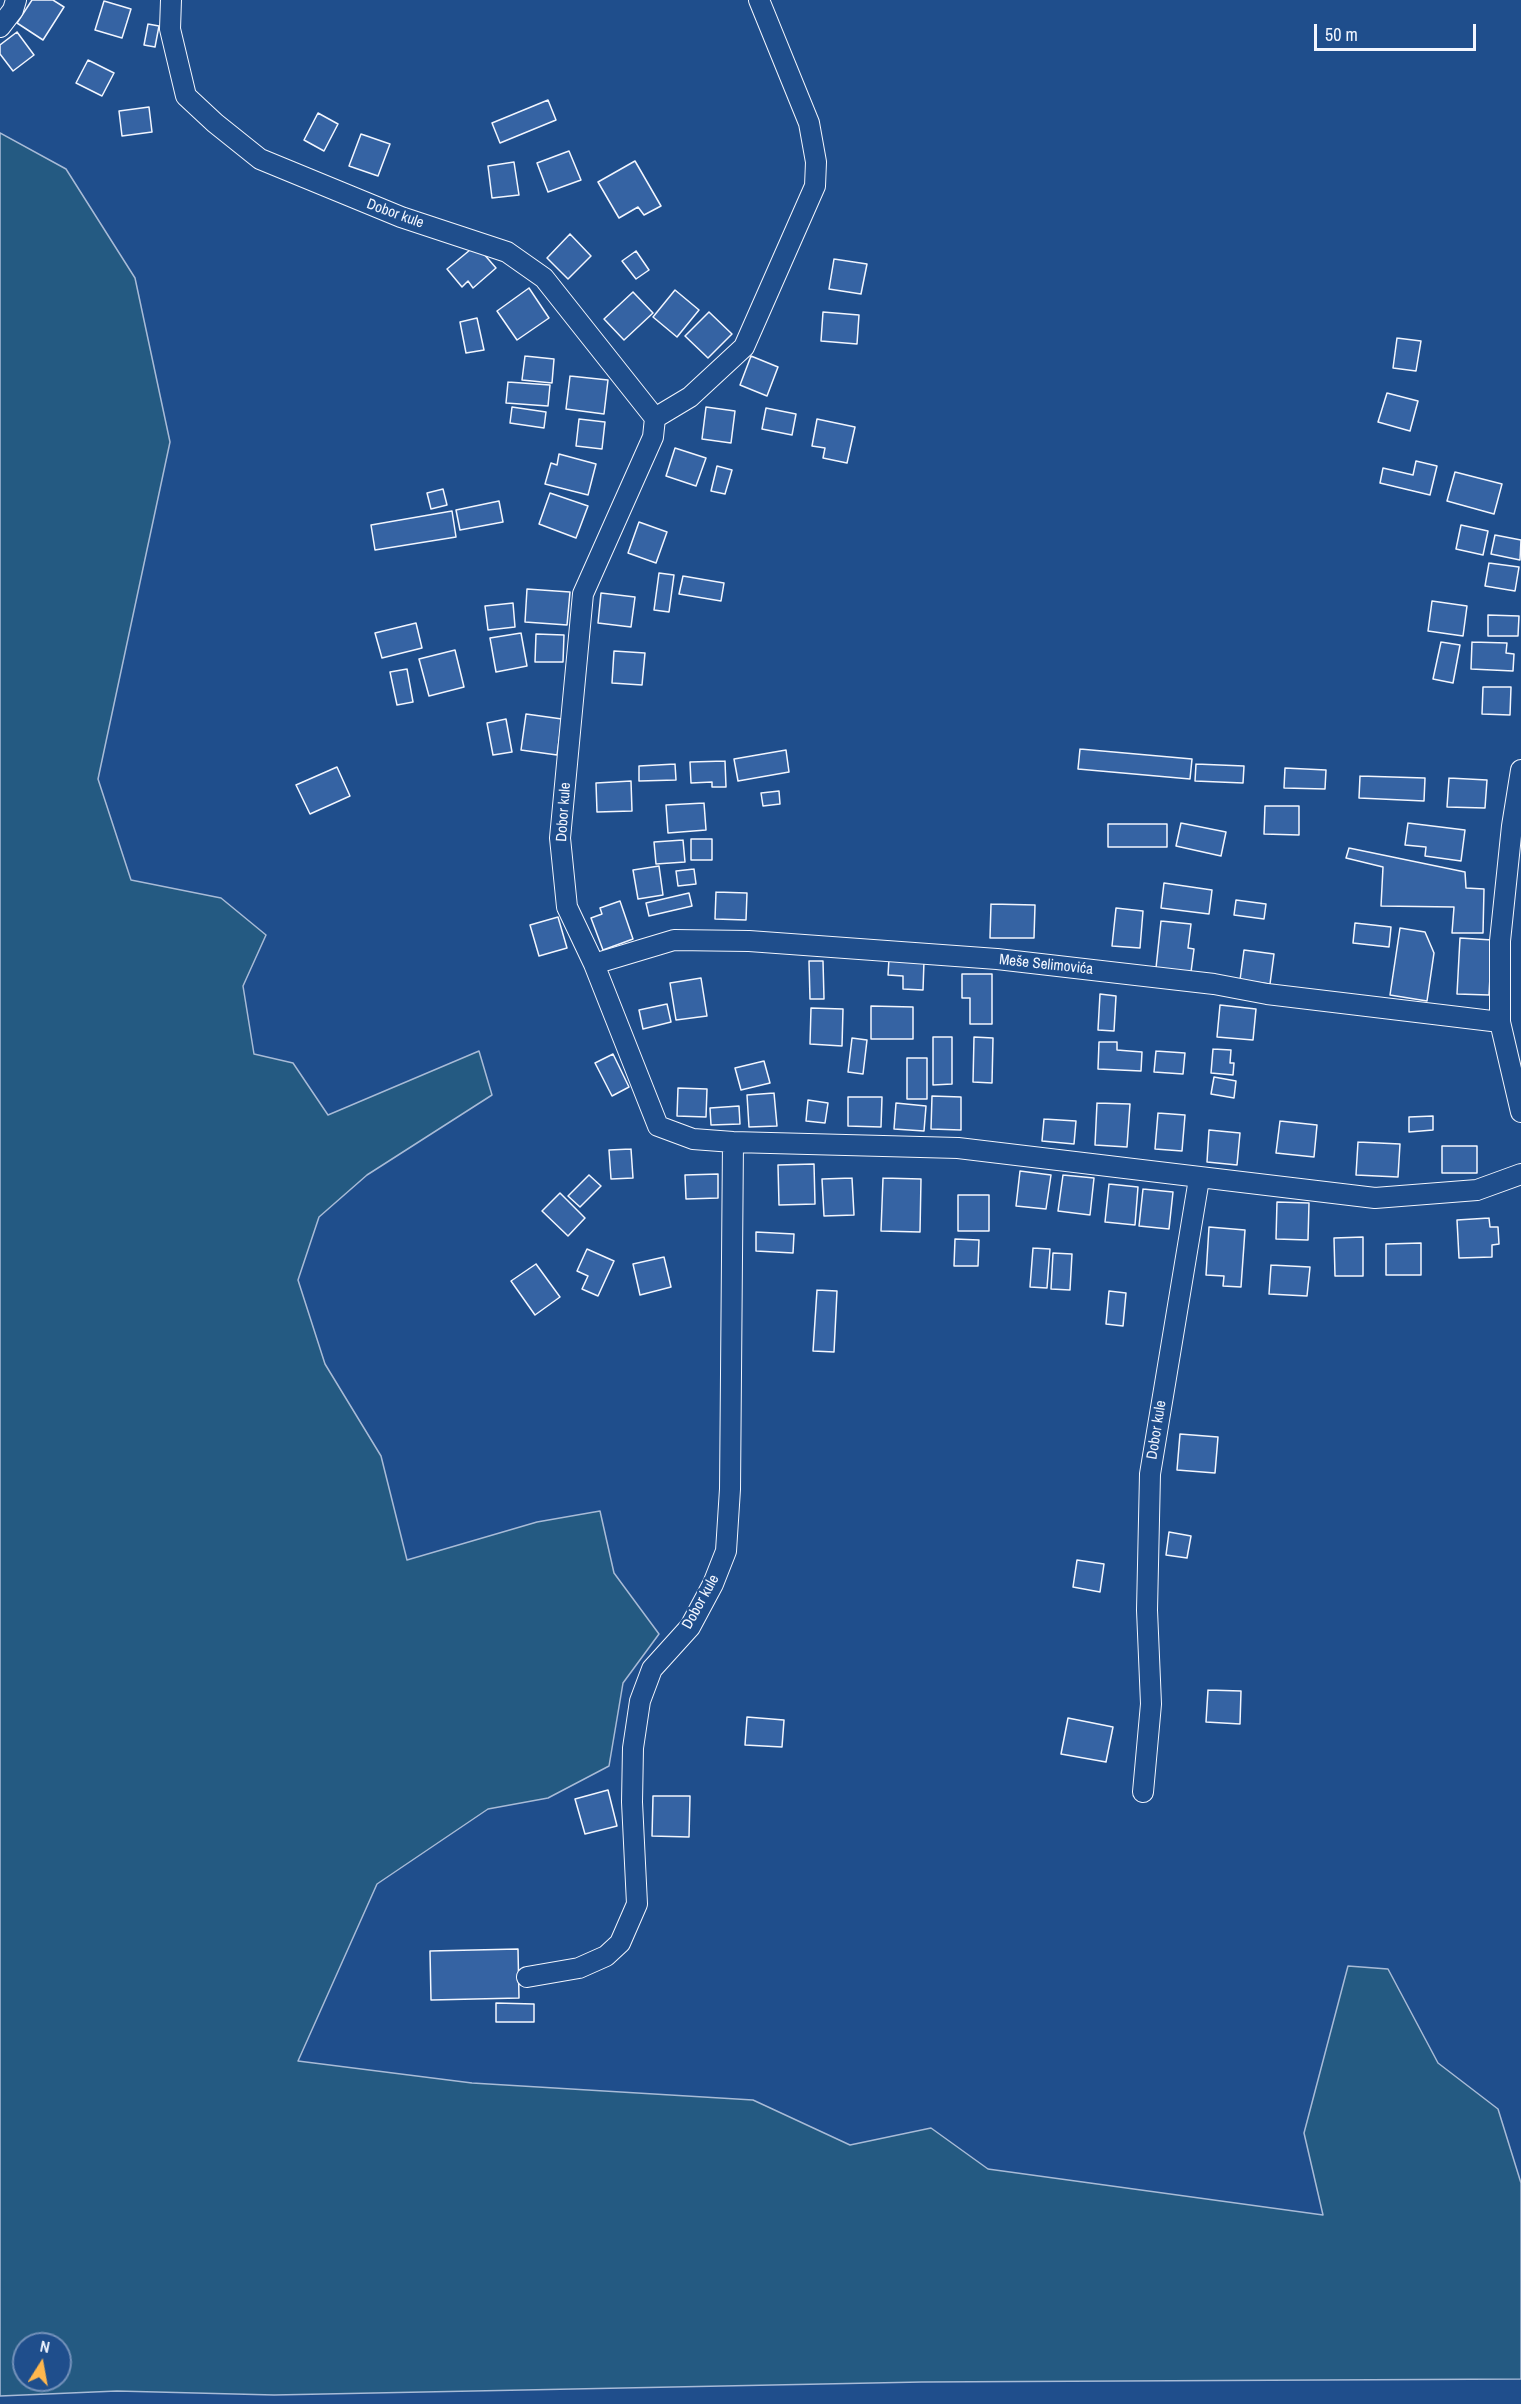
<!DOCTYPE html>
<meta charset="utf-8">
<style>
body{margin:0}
#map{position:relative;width:1521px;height:2404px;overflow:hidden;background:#1f4e8c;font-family:"Archivo Narrow",sans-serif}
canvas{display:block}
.north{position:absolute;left:12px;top:2332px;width:60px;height:60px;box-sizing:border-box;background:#1f4e8c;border:2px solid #7391ba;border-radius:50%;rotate:11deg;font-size:16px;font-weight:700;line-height:24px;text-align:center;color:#f2f6ff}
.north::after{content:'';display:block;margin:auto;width:21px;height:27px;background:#ffb74d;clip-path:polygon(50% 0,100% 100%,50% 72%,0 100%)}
.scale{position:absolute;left:1314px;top:24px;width:162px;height:27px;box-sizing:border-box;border:3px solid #f2f6ff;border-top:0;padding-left:8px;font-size:18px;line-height:21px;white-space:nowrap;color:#f2f6ff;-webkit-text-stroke:4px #1f4e8c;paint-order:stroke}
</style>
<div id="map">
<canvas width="1521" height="2404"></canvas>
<div class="north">N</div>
<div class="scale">50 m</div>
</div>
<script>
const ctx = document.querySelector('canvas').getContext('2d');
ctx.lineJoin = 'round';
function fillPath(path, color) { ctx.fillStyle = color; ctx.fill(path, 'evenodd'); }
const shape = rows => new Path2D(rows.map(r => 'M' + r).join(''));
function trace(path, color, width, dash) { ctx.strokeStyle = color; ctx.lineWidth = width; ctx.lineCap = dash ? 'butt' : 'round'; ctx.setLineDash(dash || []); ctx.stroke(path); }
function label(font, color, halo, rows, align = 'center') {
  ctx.font = font + ' "Archivo Narrow",sans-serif'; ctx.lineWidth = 4.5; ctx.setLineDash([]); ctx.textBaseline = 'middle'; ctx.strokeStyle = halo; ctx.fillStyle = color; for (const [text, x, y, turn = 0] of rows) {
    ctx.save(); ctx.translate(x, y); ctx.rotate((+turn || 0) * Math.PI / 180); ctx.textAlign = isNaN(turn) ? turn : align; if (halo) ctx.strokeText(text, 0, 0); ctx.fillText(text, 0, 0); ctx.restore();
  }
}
const green = shape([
 [0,133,66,169,135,278,170,442,98,779,131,880,221,898,266,935,243,986,254,1054,293,1063,328,1115,479,1051,492,1095,367,1175,319,1217,298,1280,325,1364,381,1456,407,1560,537,1522,600,1511,614,1573,659,1634,623,1683,609,1766,548,1798,488,1809,377,1884,298,2061,472,2083,753,2100,850,2145,931,2128,988,2169,1323,2215,1304,2133,1348,1966,1388,1969,1438,2063,1498,2109,1521,2183,1521,2379,922,2382,274,2395,117,2391,0,2396,0,133],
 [24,2344,60,2344,60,2380,24,2380,24,2344]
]);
fillPath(green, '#245a82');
trace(green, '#a8bbd7', 1.5);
const building = shape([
 [32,0,53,0,64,7,43,40,17,23,32,0],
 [104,1,131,9,122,38,95,30,104,1],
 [148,24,159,26,155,47,144,45,148,24],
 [17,32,34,55,13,71,0,54,0,45,17,32],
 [88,60,114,73,102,96,76,83,88,60],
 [548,100,556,120,500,143,492,123,548,100],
 [149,107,152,132,122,136,119,111,149,107],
 [318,113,338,124,324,151,304,140,318,113],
 [361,134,390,144,378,176,349,166,361,134],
 [569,151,581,180,548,192,537,163,569,151],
 [635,161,661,206,644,215,638,207,619,218,598,182,635,161],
 [514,162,519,195,492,198,488,166,514,162],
 [570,234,591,256,568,279,547,258,570,234],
 [476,245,496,268,473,288,468,281,462,287,447,269,476,245],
 [636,251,649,270,636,279,622,261,636,251],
 [834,259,867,264,861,294,829,289,834,259],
 [529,288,549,318,517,340,497,311,529,288],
 [675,290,699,310,677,337,653,317,675,290],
 [633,292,653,313,624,340,604,319,633,292],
 [709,312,732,334,708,358,685,336,709,312],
 [823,312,859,315,857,344,821,341,823,312],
 [477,318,484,350,466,353,460,322,477,318],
 [1397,338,1421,341,1416,371,1393,368,1397,338],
 [525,356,554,359,552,383,522,380,525,356],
 [751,356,778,367,767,396,740,385,751,356],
 [570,376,608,380,604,414,566,409,570,376],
 [508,382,550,385,548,406,506,403,508,382],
 [1387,393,1418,401,1410,431,1378,422,1387,393],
 [512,407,546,412,544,428,510,423,512,407],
 [706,407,735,411,731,443,702,439,706,407],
 [766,408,796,414,792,435,762,429,766,408],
 [579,419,605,422,602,449,576,446,579,419],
 [817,419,855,427,847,463,823,458,825,448,812,446,817,419],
 [675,448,706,458,696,486,666,476,675,448],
 [559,454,596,464,588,495,545,484,551,463,557,465,559,454],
 [1416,461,1437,466,1430,495,1380,483,1383,468,1413,475,1416,461],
 [717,466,732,470,725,494,711,491,717,466],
 [1455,472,1502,484,1494,514,1447,501,1455,472],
 [443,489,447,505,431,509,427,493,443,489],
 [550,493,588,506,576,538,539,524,550,493],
 [499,501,503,522,460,530,456,510,499,501],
 [452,511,456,537,375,550,371,525,452,511],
 [639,522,667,532,656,563,628,553,639,522],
 [1461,525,1488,531,1483,555,1456,549,1461,525],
 [1495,535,1521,540,1520,560,1491,554,1495,535],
 [1489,563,1519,567,1515,591,1485,586,1489,563],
 [659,573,674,575,669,612,654,610,659,573],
 [683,576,724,583,721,601,679,594,683,576],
 [527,589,570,592,567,625,525,622,527,589],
 [601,593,635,597,631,627,598,623,601,593],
 [1432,601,1467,606,1463,636,1428,631,1432,601],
 [513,603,515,627,488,630,485,606,513,603],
 [1488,615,1519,616,1518,636,1488,636,1488,615],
 [416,623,422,648,382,658,375,633,416,623],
 [521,633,527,666,496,672,490,638,521,633],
 [536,634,564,635,563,662,535,662,536,634],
 [1441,642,1460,645,1453,683,1433,679,1441,642],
 [1472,642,1507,643,1506,653,1514,654,1513,671,1471,669,1472,642],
 [455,650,464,687,429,696,419,659,455,650],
 [614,651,645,653,642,685,612,683,614,651],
 [407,669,413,702,397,705,390,672,407,669],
 [1483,687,1511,687,1510,715,1482,714,1483,687],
 [526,714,562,719,557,755,521,750,526,714],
 [506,719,512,752,493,755,487,723,506,719],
 [1080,749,1192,759,1190,779,1078,769,1080,749],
 [786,750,789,772,738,781,734,759,786,750],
 [725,761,726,787,712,787,712,782,691,783,690,762,725,761],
 [675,764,676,780,639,781,639,766,675,764],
 [1196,764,1244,766,1243,783,1195,781,1196,764],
 [337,767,350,796,310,814,296,785,337,767],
 [1285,768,1326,770,1325,789,1284,788,1285,768],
 [1360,776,1425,778,1424,801,1359,798,1360,776],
 [1449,778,1487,780,1485,808,1447,807,1449,778],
 [631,781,632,811,597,812,596,783,631,781],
 [779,791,780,804,763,806,761,793,779,791],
 [704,803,706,830,668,833,666,805,704,803],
 [1265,806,1299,806,1299,835,1264,834,1265,806],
 [1181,823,1226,832,1221,856,1176,846,1181,823],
 [1408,823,1465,830,1461,861,1425,856,1426,847,1405,845,1408,823],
 [1108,824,1167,824,1167,847,1108,847,1108,824],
 [691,839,712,839,712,860,691,860,691,839],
 [683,840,685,862,656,864,654,842,683,840],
 [1349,848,1465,872,1466,888,1484,889,1483,933,1452,933,1454,907,1381,906,1383,867,1346,858,1349,848],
 [659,866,663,895,638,899,633,870,659,866],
 [694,869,696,884,678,886,676,871,694,869],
 [1164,883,1212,890,1209,914,1161,908,1164,883],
 [716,892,747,893,746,920,715,919,716,892],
 [689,893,692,906,649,916,646,903,689,893],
 [1236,900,1266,904,1264,919,1234,915,1236,900],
 [620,901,633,939,603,950,591,918,602,914,600,908,620,901],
 [991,904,1035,905,1034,938,990,938,991,904],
 [1116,908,1143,911,1140,948,1112,946,1116,908],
 [558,917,567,948,539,956,530,925,558,917],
 [1161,921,1191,924,1188,948,1194,949,1191,972,1156,968,1161,921],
 [1355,923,1391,927,1389,947,1353,943,1355,923],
 [1400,928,1425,932,1434,953,1427,1001,1390,995,1400,928],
 [1460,938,1492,940,1489,995,1457,994,1460,938],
 [1244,950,1274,954,1270,984,1240,980,1244,950],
 [889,959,924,961,923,990,903,989,903,976,888,975,889,959],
 [809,961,823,961,824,999,810,999,809,961],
 [962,974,992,974,992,1024,970,1024,970,998,962,998,962,974],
 [701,978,707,1016,676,1020,670,983,701,978],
 [1100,994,1116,996,1114,1031,1098,1030,1100,994],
 [667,1004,671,1022,643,1029,639,1010,667,1004],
 [1220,1005,1256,1009,1253,1040,1217,1037,1220,1005],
 [871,1006,913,1007,913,1039,871,1039,871,1006],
 [811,1008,843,1009,842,1046,810,1044,811,1008],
 [933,1037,952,1037,952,1084,933,1085,933,1037],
 [974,1037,993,1038,992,1083,973,1082,974,1037],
 [852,1038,867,1040,863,1074,848,1072,852,1038],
 [1099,1042,1117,1042,1117,1050,1142,1052,1141,1071,1098,1069,1099,1042],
 [1213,1049,1231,1050,1230,1063,1234,1063,1233,1075,1211,1073,1213,1049],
 [1156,1051,1185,1053,1183,1074,1154,1072,1156,1051],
 [613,1054,629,1087,612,1096,595,1063,613,1054],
 [907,1058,927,1058,927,1099,907,1099,907,1058],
 [764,1061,770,1083,741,1090,735,1068,764,1061],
 [1214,1077,1236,1081,1234,1098,1211,1094,1214,1077],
 [678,1088,707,1089,706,1117,677,1116,678,1088],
 [774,1093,777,1126,749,1127,747,1095,774,1093],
 [932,1096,961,1097,961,1130,931,1129,932,1096],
 [848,1097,882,1097,881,1127,848,1126,848,1097],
 [808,1100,828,1103,825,1123,806,1121,808,1100],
 [896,1103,926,1106,924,1131,894,1129,896,1103],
 [1097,1103,1130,1104,1127,1147,1095,1145,1097,1103],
 [739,1106,740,1124,711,1125,710,1108,739,1106],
 [1158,1113,1185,1115,1182,1151,1155,1149,1158,1113],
 [1433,1116,1433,1130,1409,1132,1409,1117,1433,1116],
 [1044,1119,1076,1121,1074,1144,1042,1141,1044,1119],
 [1280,1121,1317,1125,1314,1157,1276,1153,1280,1121],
 [1209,1130,1240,1133,1237,1165,1207,1162,1209,1130],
 [1358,1142,1400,1144,1398,1177,1356,1175,1358,1142],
 [1442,1146,1477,1146,1477,1173,1442,1173,1442,1146],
 [631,1149,633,1178,611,1179,609,1150,631,1149],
 [814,1164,815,1204,779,1205,778,1165,814,1164],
 [1020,1171,1051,1175,1046,1209,1016,1206,1020,1171],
 [718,1174,718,1198,686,1199,685,1175,718,1174],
 [589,1175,601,1186,580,1207,568,1196,589,1175],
 [1063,1175,1094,1178,1090,1215,1058,1211,1063,1175],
 [852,1178,854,1215,824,1216,822,1179,852,1178],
 [883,1178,921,1179,920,1232,881,1231,883,1178],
 [1109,1184,1138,1187,1135,1225,1105,1222,1109,1184],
 [1143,1189,1173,1192,1169,1229,1139,1226,1143,1189],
 [560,1193,585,1218,568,1236,542,1211,560,1193],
 [958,1195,989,1195,989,1231,958,1231,958,1195],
 [1277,1202,1309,1203,1308,1240,1276,1239,1277,1202],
 [1489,1218,1490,1227,1498,1227,1499,1244,1492,1245,1492,1257,1459,1258,1457,1220,1489,1218],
 [1209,1227,1245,1230,1241,1287,1223,1286,1224,1276,1206,1275,1209,1227],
 [756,1232,794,1234,793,1253,756,1251,756,1232],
 [1363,1237,1363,1276,1335,1276,1334,1238,1363,1237],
 [955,1239,979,1240,978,1266,954,1266,955,1239],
 [1421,1243,1421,1275,1386,1275,1386,1244,1421,1243],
 [1033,1248,1050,1249,1047,1288,1030,1287,1033,1248],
 [587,1249,614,1261,598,1296,582,1289,588,1276,577,1271,587,1249],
 [1053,1253,1072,1254,1070,1290,1051,1289,1053,1253],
 [664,1257,671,1287,640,1295,633,1264,664,1257],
 [536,1264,560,1297,535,1315,511,1281,536,1264],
 [1271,1265,1310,1267,1307,1296,1269,1294,1271,1265],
 [817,1290,837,1291,834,1352,813,1351,817,1290],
 [1109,1291,1126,1293,1123,1326,1106,1324,1109,1291],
 [1180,1434,1218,1437,1215,1473,1177,1470,1180,1434],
 [1169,1532,1191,1536,1187,1558,1166,1555,1169,1532],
 [1077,1560,1104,1564,1100,1592,1073,1587,1077,1560],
 [1208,1690,1241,1691,1240,1724,1206,1722,1208,1690],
 [747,1717,784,1720,782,1747,745,1745,747,1717],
 [1068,1718,1113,1727,1106,1762,1061,1754,1068,1718],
 [608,1790,617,1826,585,1834,575,1799,608,1790],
 [653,1796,690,1796,689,1837,652,1836,653,1796],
 [518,1949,519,1998,431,2000,430,1951,518,1949],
 [496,2003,534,2004,534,2022,496,2022,496,2003]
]);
fillPath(building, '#3563a3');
trace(building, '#f2f6ff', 1.5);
const street = shape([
 [171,0,170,29,186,96,215,123,260,159,401,217,507,252,544,278,655,418,653,437,583,594,560,838,567,907,594,964,658,1126,693,1139,733,1142,958,1148,1375,1198,1477,1190,1521,1174],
 [0,27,13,10,16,0],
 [655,418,690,397,744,347,815,186,816,162,809,123,759,0],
 [1521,770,1512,826,1500,941,1500,1022,1521,1112],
 [594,964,674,940,749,941,997,959,1214,984,1267,994,1500,1022],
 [1143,1792,1151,1704,1147,1610,1150,1474,1199,1179],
 [527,1977,579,1968,606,1956,620,1943,637,1904,632,1802,633,1748,640,1701,652,1669,690,1627,713,1584,726,1551,730,1489,733,1142]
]);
trace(street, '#f2f6ff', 22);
trace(street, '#1f4e8c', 20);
label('15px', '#f2f6ff', '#1f4e8c', [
 ["Dobor kule",395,214,20],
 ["Dobor kule",564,812,-86],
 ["Meše Selimovića",1046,965,6],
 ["Dobor kule",1157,1430,-81],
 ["Dobor kule",701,1602,-61]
]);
</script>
